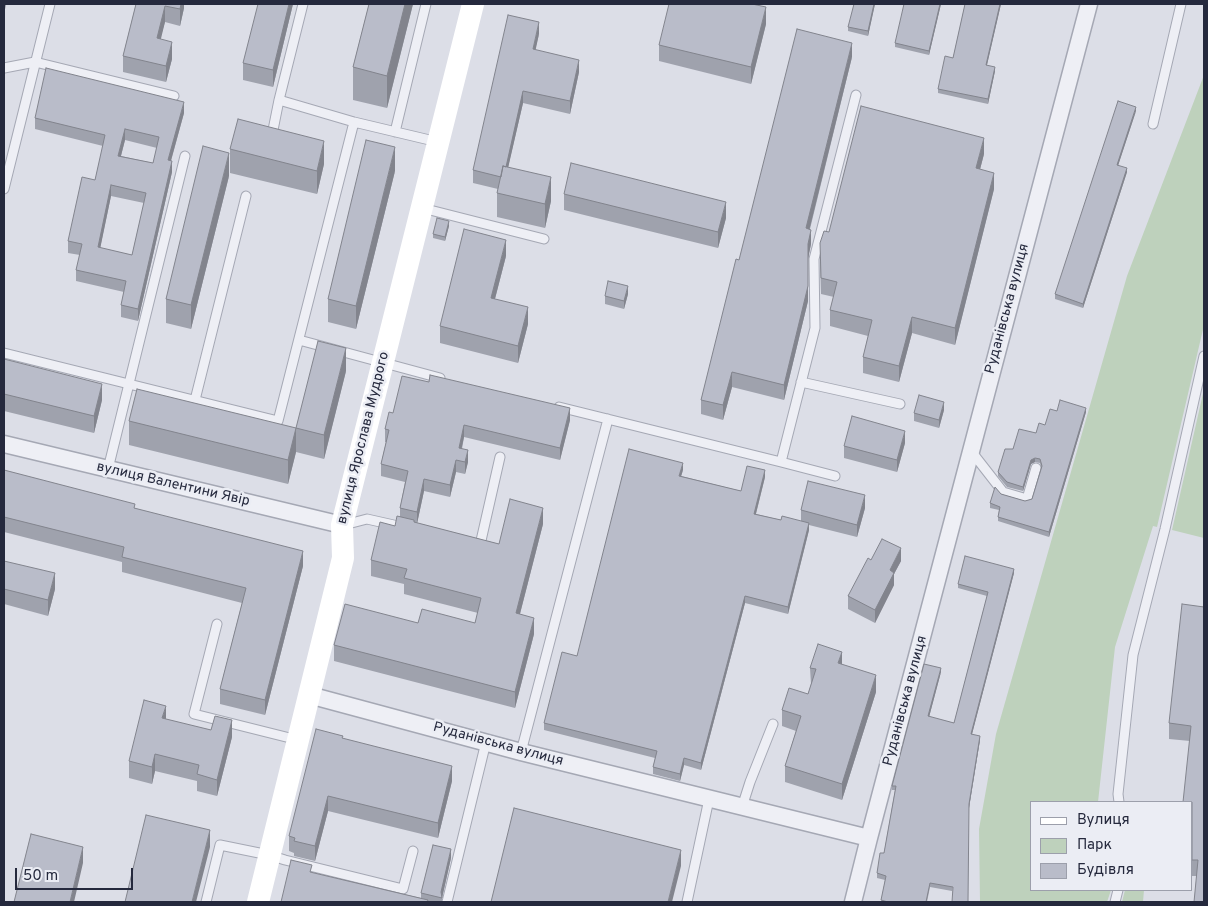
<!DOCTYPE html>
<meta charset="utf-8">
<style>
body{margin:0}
#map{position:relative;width:1208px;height:906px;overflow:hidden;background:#dcdee7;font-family:Overpass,sans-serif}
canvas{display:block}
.frame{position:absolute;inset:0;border:5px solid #25293d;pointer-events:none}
.legend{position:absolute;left:1030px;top:801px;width:162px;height:90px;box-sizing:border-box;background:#ebedf4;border:1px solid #9c9fab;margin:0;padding:6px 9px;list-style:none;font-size:15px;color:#25293d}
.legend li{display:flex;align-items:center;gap:10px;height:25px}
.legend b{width:25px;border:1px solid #9c9fab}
.scale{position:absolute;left:15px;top:868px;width:118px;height:22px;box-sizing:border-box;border:2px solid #25293d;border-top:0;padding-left:6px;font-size:15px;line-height:18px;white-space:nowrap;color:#25293d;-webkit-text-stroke:4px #ebedf4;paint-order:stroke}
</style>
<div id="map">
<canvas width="1208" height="906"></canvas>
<div class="frame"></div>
<ul class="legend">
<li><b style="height:6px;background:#fff"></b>Вулиця</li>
<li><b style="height:14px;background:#bed1bc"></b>Парк</li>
<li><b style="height:14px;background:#b9bcc9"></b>Будівля</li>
</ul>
<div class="scale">50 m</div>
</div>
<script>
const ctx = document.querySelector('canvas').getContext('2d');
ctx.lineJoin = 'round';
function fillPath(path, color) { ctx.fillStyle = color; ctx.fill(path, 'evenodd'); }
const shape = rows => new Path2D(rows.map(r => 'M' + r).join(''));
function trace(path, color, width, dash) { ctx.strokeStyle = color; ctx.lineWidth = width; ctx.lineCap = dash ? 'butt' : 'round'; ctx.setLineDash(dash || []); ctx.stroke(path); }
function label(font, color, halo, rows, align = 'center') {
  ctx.font = font + ' Overpass,sans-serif'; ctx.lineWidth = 5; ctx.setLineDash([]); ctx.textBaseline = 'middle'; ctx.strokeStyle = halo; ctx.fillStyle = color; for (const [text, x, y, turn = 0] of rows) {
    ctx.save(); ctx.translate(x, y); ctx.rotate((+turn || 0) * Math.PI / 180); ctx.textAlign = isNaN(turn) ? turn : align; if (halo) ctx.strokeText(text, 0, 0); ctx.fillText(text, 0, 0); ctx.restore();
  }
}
fillPath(shape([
 [1204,75,1204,325,1157,527,1153,526,1115,647,1098,802,1032,802,1032,890,1111,890,1107,902,980,902,979,829,996,734,1127,276],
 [1204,389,1204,538,1172,530],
 [1125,890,1144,890,1143,902,1122,902]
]), '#bed1bc');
const lane = shape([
 [4,68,35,62,174,96],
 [279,100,303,4],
 [1153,124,1181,4],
 [273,130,279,100,354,122,438,142],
 [395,132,426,4],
 [4,189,50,4],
 [422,208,544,239],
 [299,340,440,378],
 [4,353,278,421,354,122],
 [801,382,900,404],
 [195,400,246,196],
 [559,407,781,462,815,328,814,259,856,95],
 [971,451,1003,492,1027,499,1036,468],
 [781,462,835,476],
 [108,469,185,156],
 [344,525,367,519,407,528],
 [475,544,480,545,500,457],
 [217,624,194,714,298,740],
 [521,752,608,419],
 [1119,802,1118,794,1133,655,1165,529,1204,356],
 [742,807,750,782,773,724],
 [206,902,220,845,269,855,285,860,403,889,413,851],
 [447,902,486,742],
 [687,902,709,799],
 [1115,902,1118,890]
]);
const street = shape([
 [4,444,342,525],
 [309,695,521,752,869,838,1089,4],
 [853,902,869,838]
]);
trace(lane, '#a5a8b4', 11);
trace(street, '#a5a8b4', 19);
trace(lane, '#eeeff5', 9);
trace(street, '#eeeff5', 16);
trace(shape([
 [258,902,343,558,342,525,473,4]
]), '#fff', 22);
fillPath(shape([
 [136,4,184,4,184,8,180,26,165,22,160,39,172,59,166,82,123,72,123,56],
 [293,4,273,87,243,80,243,63],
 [369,4,413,4,387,108,353,100,353,67],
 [875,4,868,36,848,31,848,27],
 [941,4,929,55,895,47,895,43],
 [965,4,1001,4,987,65,995,71,988,104,938,93,938,89,953,58],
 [766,24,751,84,659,61,659,45],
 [539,34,535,50,579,72,570,114,523,103,508,167,551,201,545,228,497,217,497,193,498,189,473,183,473,170],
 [852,57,810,229,811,244,808,258,808,301,784,400,732,387,723,420,701,414,701,400,739,260],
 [1136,111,1118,165,1127,172,1083,308,1055,299,1055,294],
 [184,113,171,161,172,172,138,321,121,317,121,305,124,292,76,281,76,270,80,255,68,253,68,241,95,180,103,146,35,129,35,118],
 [125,140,157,148,153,163,121,156],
 [111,196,144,203,132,255,100,248],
 [230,149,324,164,317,194,230,173],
 [984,154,980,169,994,189,955,345,912,333,899,382,863,373,863,357,868,336,830,326,830,310,834,297,821,294,820,260,829,232],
 [395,171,356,329,328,322,328,299],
 [229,176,191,329,166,323,166,299],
 [564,194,726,218,718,248,564,210],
 [449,226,445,241,433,238,433,234],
 [506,256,495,299,528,324,518,363,440,343,440,326],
 [628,294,624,309,605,304,605,296],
 [4,359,102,400,94,433,4,411],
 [346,371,324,459,296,452,288,484,129,445,129,421,296,428],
 [944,410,939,428,914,421,914,413],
 [1057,411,1086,412,1049,537,998,521,998,517,999,510,990,508,990,503,1001,494,1025,501,1032,499,1041,468,1040,463,1035,462,1031,464,1023,491,1007,487,998,476,998,472,1013,449,1036,433,1045,425],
 [393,413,570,420,560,460,464,437,462,449,468,462,465,474,456,472,450,497,424,491,417,523,499,544,543,524,520,614,534,634,515,708,334,661,334,645,418,623,475,623,478,613,404,594,404,584,371,576,371,560,395,526,400,517,400,508,405,482,381,476,381,464,386,442,385,442,385,429],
 [905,443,897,472,844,458,844,446],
 [4,470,135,508,303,566,265,715,220,704,220,689,242,603,122,572,122,562,4,532],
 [683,470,681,476,741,491,765,477,756,514,781,520,801,521,801,510,865,508,857,537,809,525,809,530,788,614,745,603,701,770,684,765,680,781,653,774,653,767,655,758,544,730,544,723,577,656],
 [871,560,901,561,894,574,894,585,875,623,848,609,848,596],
 [4,561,55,589,48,616,4,604],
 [1014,573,972,734,980,740,969,808,952,891,930,887,927,902,881,902,885,880,877,878,877,873,884,853,895,790,892,790,892,786,941,672,929,717,954,723,987,596,958,588,958,584],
 [1204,607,1204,902,1196,876,1192,876,1192,802,1190,741,1169,739,1169,723],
 [842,665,876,692,842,800,785,782,785,766,796,731,782,726,782,710,808,694,811,684,810,668],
 [166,719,232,737,217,796,197,791,197,781,155,771,152,784,129,778,129,761],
 [343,739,452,781,438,838,328,811,315,861,294,856,294,853,289,851,289,836],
 [451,858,442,898,442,902,281,902,312,873,421,898,421,893]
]), '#9fa2ad');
fillPath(shape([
 [4,4,6,4,4,15],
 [181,4,184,4,184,8,180,26,180,9],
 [289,4,293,4,273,87,273,70],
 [405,4,413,4,387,108,387,76],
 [874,4,875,4,868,36,868,31],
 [940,4,941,4,929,55,929,51],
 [1000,4,1001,4,986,69,986,65],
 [165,6,165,22,157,55,157,38],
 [766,7,766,24,751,84,751,67],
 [539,22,539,34,533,62,533,49],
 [172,42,172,59,166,82,166,66],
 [852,43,852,57,806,243,806,228],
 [579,60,579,72,570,114,570,101],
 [995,67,995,71,988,104,988,99],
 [523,91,523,103,503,190,503,177],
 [184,102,184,113,168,171,168,160],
 [1136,107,1136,111,1117,169,1117,165],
 [125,129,125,140,118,167,118,156],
 [984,138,984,154,976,185,976,168],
 [324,141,324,164,317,194,317,171],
 [395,147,395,171,356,329,356,306],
 [229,153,229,176,191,329,191,305],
 [172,161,172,172,138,321,138,309],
 [1127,168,1127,172,1083,308,1083,304],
 [994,173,994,189,955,345,955,328],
 [551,177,551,201,545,228,545,204],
 [111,185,111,196,98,259,98,247],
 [726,202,726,218,718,248,718,232],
 [449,221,449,226,445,241,445,237],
 [811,230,811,244,808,259,808,244],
 [506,240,506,256,491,314,491,298],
 [628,286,628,294,624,309,624,301],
 [808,286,808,301,784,400,784,385],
 [528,307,528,324,518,363,518,346],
 [912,317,912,333,899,382,899,366],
 [346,348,346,371,324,459,324,435],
 [732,372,732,387,723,420,723,405],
 [102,384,102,400,94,433,94,416],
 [944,402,944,410,939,428,939,420],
 [570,408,570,420,560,460,560,448],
 [1086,408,1086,412,1049,537,1049,532],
 [464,425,464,437,459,460,459,448],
 [296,428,296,452,288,484,288,460],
 [905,431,905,443,897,472,897,460],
 [468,450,468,462,465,474,465,462],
 [1035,458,1035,462,1031,464,1023,491,1023,487,1031,460],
 [456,460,456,472,450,497,450,485],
 [683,463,683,470,679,483,679,476],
 [765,470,765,477,754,521,754,514],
 [424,479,424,491,417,524,417,512],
 [865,495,865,508,857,537,857,525],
 [543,508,543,524,516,629,516,613],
 [809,523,809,530,788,614,788,607],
 [901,548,901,561,894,574,894,585,875,623,875,610,890,570],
 [303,551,303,566,265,715,265,700],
 [1014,569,1014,573,971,738,971,734],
 [55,573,55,589,48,616,48,600],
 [745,596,745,603,701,770,701,763],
 [534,618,534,634,515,708,515,692],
 [842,652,842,668,838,663],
 [941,668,941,672,928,721,928,716],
 [876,675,876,692,842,800,842,784],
 [166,706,166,722,162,718],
 [232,720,232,737,217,796,217,780],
 [980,736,980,740,969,808,969,804],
 [155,754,155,771,152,784,152,767],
 [684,758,684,765,680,781,680,774],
 [452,766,452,781,438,838,438,823],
 [328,796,328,811,315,861,315,846],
 [210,830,210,847,196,902,192,902],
 [83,847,83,863,74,902,70,902],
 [451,849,451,858,442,898,441,892],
 [681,850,681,866,672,902,668,902]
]), '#82848d');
const building = shape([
 [136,4,181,4,180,9,165,6,157,38,172,42,166,66,123,56,136,4],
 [258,4,289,4,273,70,243,63,258,4],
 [369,4,405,4,387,76,353,67,369,4],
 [669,4,752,4,766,7,751,67,659,45,669,4],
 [854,4,874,4,868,31,848,27,854,4],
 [904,4,940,4,929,51,895,43,904,4],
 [965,4,1000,4,986,65,995,67,988,99,938,89,945,56,953,58,965,4],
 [508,15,539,22,533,49,579,60,570,101,523,91,506,167,503,166,501,177,473,170,508,15],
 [797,29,852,43,806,228,811,230,808,244,808,286,784,385,732,372,723,405,701,400,736,259,739,260,797,29],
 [46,68,184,102,168,160,172,161,138,309,121,305,126,281,76,270,82,244,68,241,82,177,95,180,105,135,35,118,46,68],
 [125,129,159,137,153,163,118,156,125,129],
 [111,185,146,193,132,255,98,247,111,185],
 [1118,101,1136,107,1117,165,1127,168,1083,304,1055,294,1118,101],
 [861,106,984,138,976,168,994,173,955,328,912,317,899,366,863,357,872,320,830,310,837,282,821,278,820,243,824,231,829,232,861,106],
 [238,119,324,141,317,171,230,149,238,119],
 [366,140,395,147,356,306,328,299,366,140],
 [203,146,229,153,191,305,166,299,203,146],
 [571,163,726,202,718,232,564,194,571,163],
 [503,166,551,177,545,204,497,193,503,166],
 [437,218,449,221,445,237,433,234,437,218],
 [464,229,506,240,491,298,528,307,518,346,440,326,464,229],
 [608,281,628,286,624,301,605,296,608,281],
 [318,341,346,348,324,435,296,428,318,341],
 [4,359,102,384,94,416,4,394,4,359],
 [430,375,570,408,560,448,464,425,459,448,468,450,465,462,456,460,450,485,424,479,417,512,400,508,408,471,381,464,389,430,385,429,389,412,393,413,402,376,429,382,430,375],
 [137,389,296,428,288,460,129,421,137,389],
 [919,395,944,402,939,420,914,413,919,395],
 [1060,400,1086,408,1049,532,998,517,1000,507,990,503,995,487,1001,494,1025,501,1032,499,1042,466,1040,459,1035,458,1031,460,1023,487,1007,482,998,472,1005,449,1013,449,1019,429,1036,433,1039,423,1045,425,1050,409,1057,411,1060,400],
 [852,416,905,431,897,460,844,446,852,416],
 [629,449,683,463,679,476,741,491,747,466,765,470,754,514,781,520,782,516,809,523,788,607,745,596,701,763,684,758,680,774,653,767,657,751,544,723,562,652,577,656,629,449],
 [4,470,135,504,134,508,303,551,265,700,220,689,246,588,122,557,124,547,4,517,4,470],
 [808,481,865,495,857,525,801,510,808,481],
 [510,499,543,508,516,613,534,618,515,692,334,645,345,604,418,623,422,609,475,623,481,598,404,578,407,569,371,560,380,522,395,526,397,516,414,520,414,522,499,544,510,499],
 [882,539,901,548,890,570,894,573,875,610,848,596,868,558,871,560,882,539],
 [965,556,1014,569,971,734,980,736,969,804,968,902,952,902,953,887,930,883,926,902,888,902,881,900,886,876,877,873,880,853,884,853,896,786,892,786,924,664,941,668,928,716,954,723,988,592,958,584,965,556],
 [4,561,55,573,48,600,4,589,4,561],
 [1182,604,1204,607,1204,902,1194,902,1198,860,1192,860,1192,802,1183,802,1191,726,1169,723,1182,604],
 [818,644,842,652,838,663,876,675,842,784,785,766,801,716,782,710,789,688,808,694,816,669,810,668,818,644],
 [144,700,166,706,162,718,211,730,215,716,232,720,217,780,197,774,199,765,155,754,152,767,129,761,144,700],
 [316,729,343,736,342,738,452,766,438,823,328,796,315,846,294,841,295,838,289,836,316,729],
 [514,808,681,850,668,902,491,902,514,808],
 [146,815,210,830,192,902,125,902,146,815],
 [31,834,83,847,70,902,14,902,31,834],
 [433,845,451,849,441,892,442,898,421,893,433,845],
 [291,860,312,865,310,872,428,900,427,902,281,902,291,860]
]);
fillPath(building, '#b9bcc9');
trace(building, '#82848d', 1);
label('14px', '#25293d', '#ebedf4', [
 ["Руданівська вулиця",1008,309,-75],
 ["вулиця Ярослава Мудрого",364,438,-76],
 ["вулиця Валентини Явір",173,485,13],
 ["Руданівська вулиця",906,701,-75],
 ["Руданівська вулиця",498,745,15]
]);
</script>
